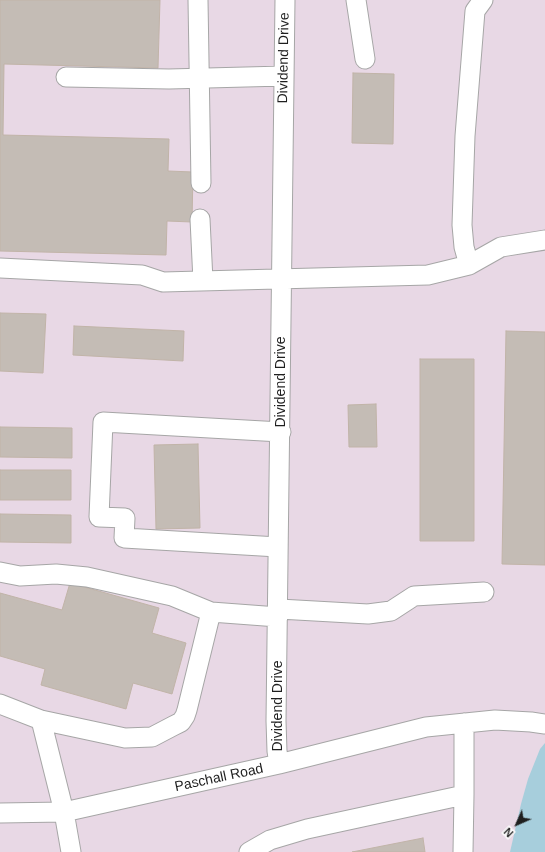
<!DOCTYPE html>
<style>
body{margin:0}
#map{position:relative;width:545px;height:852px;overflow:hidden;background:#f0ede6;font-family:Helvetica,sans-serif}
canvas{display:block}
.north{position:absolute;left:497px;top:804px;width:40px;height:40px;-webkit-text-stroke:3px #fff;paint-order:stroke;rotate:225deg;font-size:11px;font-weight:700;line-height:16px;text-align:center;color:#1f1f1f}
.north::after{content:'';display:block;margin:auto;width:14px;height:18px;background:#1f1f1f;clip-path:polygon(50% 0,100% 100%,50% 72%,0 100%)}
</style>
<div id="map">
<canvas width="545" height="852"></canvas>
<div class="north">N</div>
</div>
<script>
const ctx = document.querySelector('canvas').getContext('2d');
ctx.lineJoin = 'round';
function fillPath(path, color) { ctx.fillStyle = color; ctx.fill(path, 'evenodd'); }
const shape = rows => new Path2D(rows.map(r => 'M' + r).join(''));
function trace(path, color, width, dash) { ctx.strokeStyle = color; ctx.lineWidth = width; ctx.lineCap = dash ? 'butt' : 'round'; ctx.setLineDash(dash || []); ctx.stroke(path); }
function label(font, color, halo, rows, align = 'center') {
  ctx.font = font + ' Helvetica,sans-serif'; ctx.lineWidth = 3; ctx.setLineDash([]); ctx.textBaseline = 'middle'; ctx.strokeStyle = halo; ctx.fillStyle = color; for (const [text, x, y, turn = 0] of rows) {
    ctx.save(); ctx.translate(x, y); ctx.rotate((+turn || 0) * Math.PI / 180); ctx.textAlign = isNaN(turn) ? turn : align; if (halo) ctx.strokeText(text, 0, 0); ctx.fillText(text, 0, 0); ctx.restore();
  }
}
fillPath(shape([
 [0,0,545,0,545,852,0,852]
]), '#e8d8e5');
fillPath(shape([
 [545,743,545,852,510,852,521,804,528,779,540,749]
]), '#a7cedc');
const building = shape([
 [0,0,160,0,158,68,4,64,3,135,169,139,168,171,193,172,192,222,167,221,166,255,0,251,0,0],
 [353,73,394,74,393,144,352,143,353,73],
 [0,313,46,314,43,373,0,371,0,313],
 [74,326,184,331,183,361,73,355,74,326],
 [506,331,545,332,545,565,502,564,506,331],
 [420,359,474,359,474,541,420,541,420,359],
 [376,404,377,447,349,447,348,405,376,404],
 [0,427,72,428,72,458,0,457,0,427],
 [198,444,200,528,156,529,154,445,198,444],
 [0,470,71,470,71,500,0,500,0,470],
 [0,514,71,515,71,543,0,542,0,514],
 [70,583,159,608,152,633,186,643,172,694,133,683,126,709,41,685,45,669,0,656,0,593,62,610,70,583],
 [423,838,425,852,352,852,423,838]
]);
fillPath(building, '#c4bcb5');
trace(building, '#c1b4a8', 1);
const minor = shape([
 [198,0,201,183],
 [356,0,365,59],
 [66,77,169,79,284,76],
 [200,219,203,281],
 [469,265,464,247,462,225,465,136,475,11,483,0],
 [0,268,142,275,163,282,428,275,469,265,501,247,545,240],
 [278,547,124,538,125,518,99,517,103,422,281,432],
 [0,572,20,576,56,574,87,577,172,596,211,612,278,617],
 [279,609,368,614,391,611,414,596,484,592],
 [0,704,41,720,64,812,71,852],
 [41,720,125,738,152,737,173,726,181,722,185,716,187,710,211,612],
 [464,723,464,795],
 [279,764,277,751,276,721,285,0],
 [0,813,64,812,279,764,426,727,495,720,531,722,545,724],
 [249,852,270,840,307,829,464,795,463,852]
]);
trace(minor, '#a6a6a6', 21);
trace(minor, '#fff', 19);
label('14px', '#1f1f1f', '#fff', [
 ["Dividend Drive",284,58,-89],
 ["Dividend Drive",281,382,-90],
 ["Dividend Drive",278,706,-90],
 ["Paschall Road",219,778,-12]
]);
</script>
